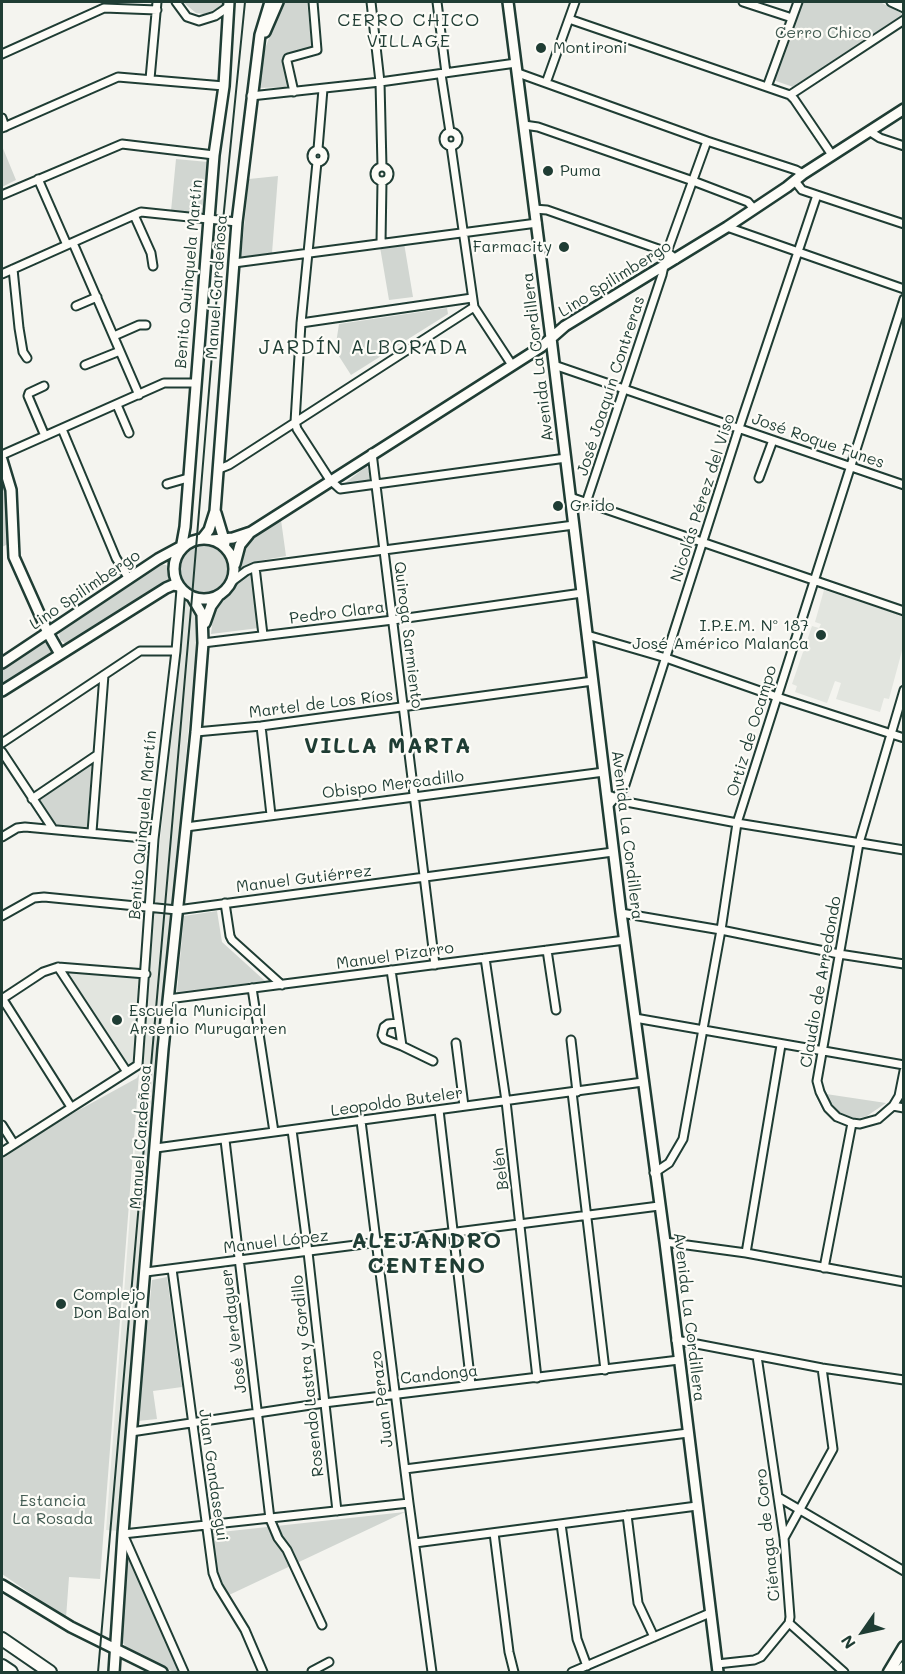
<!DOCTYPE html>
<meta charset="utf-8">
<style>
body{margin:0}
#map{position:relative;width:905px;height:1674px;overflow:hidden;background:#f4f4ef;font-family:Mali,sans-serif}
canvas{display:block}
.frame{position:absolute;inset:0;border:3px solid #1f3d34;pointer-events:none}
.north{position:absolute;left:833px;top:1602px;width:60px;height:60px;-webkit-text-stroke:4px #fdfcf7;paint-order:stroke;rotate:236deg;font-size:16px;font-weight:700;line-height:24px;text-align:center;color:#1f3d34}
.north::after{content:'';display:block;margin:auto;width:21px;height:27px;background:#1f3d34;clip-path:polygon(50% 0,100% 100%,50% 72%,0 100%)}
</style>
<div id="map">
<canvas width="905" height="1674"></canvas>
<div class="frame"></div>
<div class="north">N</div>
</div>
<script>
const ctx = document.querySelector('canvas').getContext('2d');
ctx.lineJoin = 'round';
function fillPath(path, color) { ctx.fillStyle = color; ctx.fill(path, 'evenodd'); }
const shape = rows => new Path2D(rows.map(r => 'M' + r).join(''));
function trace(path, color, width, dash) { ctx.strokeStyle = color; ctx.lineWidth = width; ctx.lineCap = dash ? 'butt' : 'round'; ctx.setLineDash(dash || []); ctx.stroke(path); }
function label(font, color, halo, rows, align = 'center') {
  ctx.font = font + ' Mali,sans-serif'; ctx.lineWidth = 4.5; ctx.setLineDash([]); ctx.textBaseline = 'middle'; ctx.strokeStyle = halo; ctx.fillStyle = color; for (const [text, x, y, turn = 0] of rows) {
    ctx.save(); ctx.translate(x, y); ctx.rotate((+turn || 0) * Math.PI / 180); ctx.textAlign = isNaN(turn) ? turn : align; if (halo) ctx.strokeText(text, 0, 0); ctx.fillText(text, 0, 0); ctx.restore();
  }
}
fillPath(shape([
 [824,590,903,616,903,647,889,699,884,698,880,712,836,699,841,683,835,681,827,703,795,692,797,686,792,684,812,626,819,628,821,624,815,622],
 [184,597,199,615,172,904,154,903],
 [153,911,172,911,119,1531,106,1530],
 [62,970,142,976,135,1064,128,1068]
]), '#e2e5df');
fillPath(shape([
 [183,2,226,2,219,8,204,14,196,13],
 [282,2,307,2,312,48,288,53,284,57,290,87,256,88,261,60],
 [800,2,880,2,903,14,903,17,796,88,773,80],
 [2,146,16,180,2,187],
 [176,159,208,162,204,214,171,211],
 [278,176,272,253,241,257,249,179],
 [404,243,413,297,389,300,380,247],
 [447,308,448,314,351,375,335,350,339,324],
 [367,466,372,481,345,483],
 [2,480,6,491,10,543,2,547],
 [281,520,286,556,258,561,242,569,239,560,245,544],
 '179 569a25 25 0 1 1 50 0a25 25 0 1 1-50 0Z',
 [159,564,166,565,171,569,170,578,164,585,68,645,60,640,59,632],
 [253,572,259,628,211,634,214,609,229,596,242,579],
 [43,641,50,645,51,654,2,686,2,668],
 [92,763,87,827,56,826,38,799],
 [217,911,222,942,265,981,177,992,184,916],
 [139,1074,100,1579,69,1577,66,1618,2,1574,2,1159,59,1121,137,1078],
 [826,1094,886,1103,867,1116,855,1119,840,1113,828,1099],
 [167,1277,182,1387,153,1391,157,1419,138,1421,152,1280],
 [405,1512,229,1595,218,1577,212,1533],
 [126,1550,179,1672,174,1672,127,1649,120,1638]
]), '#d1d6d1');
const minor = shape([
 [176,2,187,17,199,21,215,16,228,7],
 [371,2,380,82,382,167],
 [437,2,446,73],
 [743,2,792,18],
 [891,2,904,8],
 [569,19,790,95,794,99,832,155],
 [2,54,104,8,157,10],
 [518,73,707,141,796,170,803,174],
 [441,74,450,132],
 [150,79,157,2],
 [546,83,575,2],
 [767,87,798,2],
 [294,92,287,61,288,58,317,50,313,2],
 [790,95,904,20],
 [251,96,380,82,516,63],
 [2,118,5,127],
 [524,125,538,127,693,181,748,202,754,209],
 [2,128,118,77,224,86],
 [869,131,880,138,904,146],
 '444 139a7 7 0 1 1 14 0a7 7 0 1 1-14 0Z',
 [451,146,474,307,512,365],
 [318,149,323,89],
 '312 156a6 6 0 1 1 12 0a6 6 0 1 1-12 0Z',
 [317,162,301,323,295,422,297,429,330,480,340,489,566,458],
 '375 174a7 7 0 1 1 14 0a7 7 0 1 1-14 0Z',
 [38,179,67,245],
 [795,181,802,190,904,224],
 [2,195,122,144,214,155],
 [534,209,547,210,667,252,676,259],
 [134,215,151,253,153,266],
 [727,227,904,289],
 [73,243,139,395],
 [381,243,382,181],
 [234,263,537,223],
 [13,269,19,328,23,352,27,358],
 [2,274,141,212,237,222],
 [76,306,97,297],
 [301,323,472,298],
 [114,336,139,325,146,325],
 [85,365,120,351],
 [554,365,904,485],
 [44,386,29,393,28,396,45,436],
 [117,405,129,433],
 [62,429,116,558,129,579],
 [372,453,435,965],
 [2,455,164,383,195,383],
 [219,469,229,465,474,307],
 [759,478,773,440],
 [167,484,188,478],
 [570,497,904,611],
 [586,503,662,275,667,252,707,141],
 [255,567,263,635],
 [230,583,246,571,255,567,574,525],
 [587,635,666,658,777,697,904,738],
 [203,643,393,620,582,593],
 [904,690,859,843,817,1081,820,1092,828,1108,837,1117,852,1123,860,1124,878,1119,893,1106,899,1096,904,1071],
 [261,726,271,815],
 [196,732,261,726,593,681],
 [2,743,140,651,176,651],
 [2,752,53,829],
 [611,796,621,801,737,823,904,850],
 [32,799,97,755],
 [608,806,624,788,739,428,817,195],
 [186,827,604,772],
 [92,832,104,675],
 [2,837,17,828,25,827,154,839],
 [225,903,230,936,232,940,282,985],
 [621,913,721,930,839,954,904,964],
 [2,916,34,898,44,897,177,910,613,852],
 [547,950,556,1010],
 [485,958,506,1101,537,1378],
 [58,967,127,1072],
 [391,970,402,1046,433,1061],
 [252,988,274,1132],
 [2,998,71,1107],
 [2,999,43,972,58,967,146,974],
 [168,999,625,940],
 [635,1018,904,1065],
 [398,1023,388,1024,384,1027,382,1035,384,1039,402,1046],
 [571,1040,577,1092],
 [456,1043,464,1106],
 [572,1092,605,1370],
 [893,1106,904,1108],
 [439,1110,471,1385],
 [361,1121,409,1503,432,1672],
 [2,1125,14,1144],
 [292,1130,308,1252,337,1511],
 [225,1140,270,1519,278,1538,287,1550,322,1625],
 [156,1148,643,1082],
 [2,1152,138,1065,154,839,176,651,181,589],
 [654,1173,669,1163,683,1139,721,930,737,823,904,299],
 [665,1242,746,1253,904,1282],
 [746,1253,781,1045],
 [824,1268,852,1123],
 [172,1269,213,1573,218,1586,245,1630,263,1672],
 [146,1272,659,1206],
 [676,1340,822,1368,904,1380],
 [131,1432,324,1403,679,1360],
 [405,1469,688,1433],
 [778,1497,904,1571],
 [627,1515,638,1603,654,1637],
 [561,1524,577,1639,587,1666],
 [494,1533,509,1652,514,1672],
 [784,1538,833,1449,822,1368],
 [415,1543,697,1506],
 [789,1623,844,1672],
 [717,1664,754,1660,761,1657,789,1623,790,1617,784,1538,757,1356],
 [184,1672,123,1534,409,1503],
 [312,1672,312,1671,329,1662],
 [572,1672,710,1613]
]);
const secondary = shape([
 [508,2,551,338,621,913,665,1242,718,1672],
 [265,32,278,2],
 [2,460,11,490,14,557,48,633,60,654],
 [216,513,225,543],
 '174 569a30 30 0 1 1 60 0a30 30 0 1 1-60 0Z',
 [202,539,209,530,215,511,237,222,260,35,270,2],
 [212,540,233,538,251,532,541,347,565,326,727,227,787,187,803,174,904,109],
 [181,549,185,527,214,155,224,86,229,2],
 [235,564,240,545,249,534],
 [205,623,211,606,219,595],
 [2,663,158,559,184,545],
 [2,691,166,588,173,585,179,586],
 [2,1585,71,1627,162,1672],
 [114,1672,123,1534,163,1049,196,732,203,643,202,614,192,597]
]);
const primary = shape([
 [889,1672,904,1647],
 [900,1672,904,1667]
]);
const motorway = shape([
 [2,1639,50,1672],
 [2,1666,11,1672]
]);
trace(minor, '#1f3d34', 11);
trace(secondary, '#1f3d34', 14);
trace(primary, '#1f3d34', 15);
trace(motorway, '#1f3d34', 16);
trace(minor, '#fdfcf7', 7);
trace(secondary, '#fdfcf7', 9);
trace(primary, '#fdfcf7', 10);
trace(motorway, '#fdfcf7', 12);
trace(shape([
 [98,1672,192,597,223,221,245,2]
]), '#1f3d34', 2);
for (const [x, y, r, color] of [
 [541,48,6,"#1f3d34"],
 [548,171,6,"#1f3d34"],
 [564,247,6,"#1f3d34"],
 [558,506,6,"#1f3d34"],
 [821,635,6,"#1f3d34"],
 [117,1020,6,"#1f3d34"],
 [61,1304,6,"#1f3d34"]
]) { const dot = new Path2D(); dot.arc(x, y, r, 0, 2 * Math.PI); ctx.fillStyle = color; ctx.fill(dot); trace(dot, '#fdfcf7', 2); }
label('16px', '#435c53', '#fdfcf7', [
 ["Cerro Chico",823,33],
 ["Estancia",53,1501],
 ["La Rosada",53,1519]
]);
label('16px', '#1f3d34', '#fdfcf7', [
 ["Montironi",553,48],
 ["Puma",560,171],
 ["Farmacity",552,247,"right"],
 ["Grido",570,506],
 ["I.P.E.M. Nº 187",809,626,"right"],
 ["José Américo Malanca",809,644,"right"],
 ["Escuela Municipal",129,1011],
 ["Arsenio Murugarren",129,1029],
 ["Complejo",73,1295],
 ["Don Balon",73,1313]
], 'left');
label('16px', '#1f3d34', '#fdfcf7', [
 ["Benito Quinquela Martín",189,274,-85],
 ["Lino Spilimbergo",615,279,-32],
 ["Manuel Cardeñosa",217,287,-86],
 ["Avenida La Cordillera",538,357,-97],
 ["José Joaquín Contreras",611,386,-72],
 ["José Roque Funes",818,441,19],
 ["Nicolás Pérez del Viso",703,498,-72],
 ["Lino Spilimbergo",85,590,-34],
 ["Pedro Clara",337,613,-7],
 ["Quiroga Sarmiento",408,635,83],
 ["Martel de Los Ríos",321,704,-7],
 ["Ortiz de Ocampo",752,731,-73],
 ["Obispo Mercadillo",393,785,-7],
 ["Benito Quinquela Martín",143,825,-85],
 ["Avenida La Cordillera",627,835,83],
 ["Manuel Gutiérrez",304,879,-7],
 ["Manuel Pizarro",395,956,-8],
 ["Claudio de Arredondo",821,982,-80],
 ["Leopoldo Buteler",397,1102,-8],
 ["Manuel Cardeñosa",141,1137,-86],
 ["Belén",501,1169,-97],
 ["Manuel López",276,1242,-7],
 ["Avenida La Cordillera",689,1317,83],
 ["José Verdaguer",234,1331,-97],
 ["Candonga",439,1375,-6],
 ["Rosendo Lastra y Gordillo",308,1376,-96],
 ["Juan Perazo",382,1399,-97],
 ["Juan Gandasegui",213,1475,82],
 ["Ciénaga de Coro",768,1535,-96]
]);
ctx.letterSpacing = '1.5px';
label('18px', '#1f3d34', '#fdfcf7', [
 ["CERRO CHICO",409,20],
 ["VILLAGE",409,41]
]);
ctx.letterSpacing = '0px';
ctx.letterSpacing = '1.5px';
label('20px', '#1f3d34', '#fdfcf7', [
 ["JARDÍN ALBORADA",364,348]
]);
ctx.letterSpacing = '0px';
ctx.letterSpacing = '1.5px';
label('bold 22px', '#1f3d34', '#fdfcf7', [
 ["VILLA MARTA",388,746],
 ["ALEJANDRO",427,1241],
 ["CENTENO",427,1266]
]);
ctx.letterSpacing = '0px';
</script>
